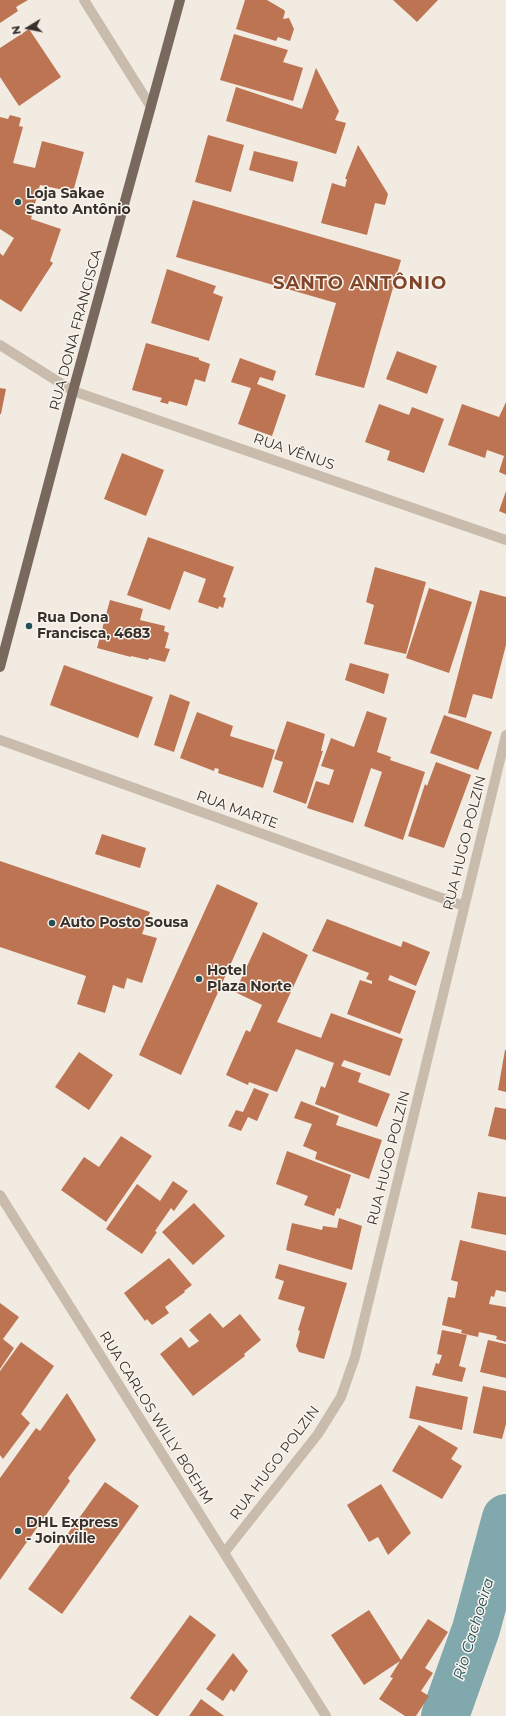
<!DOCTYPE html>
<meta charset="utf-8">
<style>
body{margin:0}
#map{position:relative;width:506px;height:1716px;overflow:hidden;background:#f2ebe1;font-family:Montserrat,sans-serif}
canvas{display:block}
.north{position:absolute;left:8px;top:8px;width:40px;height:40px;-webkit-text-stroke:3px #f9f4ed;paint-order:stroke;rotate:260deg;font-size:11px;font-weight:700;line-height:16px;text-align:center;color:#38302b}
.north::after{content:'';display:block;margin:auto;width:14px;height:18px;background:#38302b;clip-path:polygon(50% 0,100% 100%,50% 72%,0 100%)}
</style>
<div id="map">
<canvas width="506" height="1716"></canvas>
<div class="north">N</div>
</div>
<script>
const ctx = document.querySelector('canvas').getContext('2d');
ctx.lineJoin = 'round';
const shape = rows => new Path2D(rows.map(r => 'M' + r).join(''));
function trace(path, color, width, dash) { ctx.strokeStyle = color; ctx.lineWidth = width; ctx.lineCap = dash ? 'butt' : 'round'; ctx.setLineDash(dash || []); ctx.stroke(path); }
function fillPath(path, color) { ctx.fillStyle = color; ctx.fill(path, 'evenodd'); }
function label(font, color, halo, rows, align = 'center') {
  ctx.font = font + ' Montserrat,sans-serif'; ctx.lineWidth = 3; ctx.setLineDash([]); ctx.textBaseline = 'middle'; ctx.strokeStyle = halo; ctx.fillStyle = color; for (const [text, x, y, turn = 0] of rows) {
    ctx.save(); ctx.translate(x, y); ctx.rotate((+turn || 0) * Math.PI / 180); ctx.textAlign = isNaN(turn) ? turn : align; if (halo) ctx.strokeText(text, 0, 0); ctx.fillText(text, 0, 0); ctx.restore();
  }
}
trace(shape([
 [445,1716,476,1629,506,1518]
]), '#81a8ad', 48);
fillPath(shape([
 [0,0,28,0,16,7,18,11,0,23],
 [245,0,267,0,284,10,285,12,283,19,289,18,294,29,290,41,278,37,276,41,236,29],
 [393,0,438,0,417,22],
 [29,29,61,77,19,106,0,77,0,48],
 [234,34,288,50,283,62,303,68,293,101,220,80],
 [316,68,339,111,335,120,346,123,336,154,226,121,236,87,302,109],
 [10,115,21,118,19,126,23,127,13,163,35,168,42,141,84,152,73,192,40,185,31,219,61,229,50,261,53,263,21,312,0,299,0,253,3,256,14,238,0,229,0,117,8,119],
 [208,135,244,145,231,192,195,182],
 [358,145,388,194,385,205,375,203,367,235,321,223,332,183,345,187,347,179,345,179],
 [254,151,298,162,293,182,249,170],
 [193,200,401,260,364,388,315,375,336,303,176,257],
 [167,269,216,286,213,293,223,297,209,341,151,323],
 [146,343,199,358,199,360,210,364,205,382,195,379,187,406,169,401,168,404,160,402,162,398,132,390],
 [397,351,437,366,427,394,386,379],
 [240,358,276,371,273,381,260,377,257,384,286,395,272,436,238,424,251,388,231,382],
 [0,388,6,389,1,414,0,414],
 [506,402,506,475,499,472,504,456,487,450,485,458,448,445,462,404,499,417],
 [379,404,409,415,412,407,444,419,424,473,387,460,390,451,365,442],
 [122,453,164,470,146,516,104,499],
 [506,491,506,514,499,511],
 [148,537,234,567,223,597,226,598,223,608,219,606,218,609,198,602,206,579,184,571,170,610,127,595],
 [375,567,426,582,406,654,364,644,374,605,366,602],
 [429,588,472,602,449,673,406,658],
 [480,590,506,597,506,645,492,699,473,694,466,718,448,713],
 [110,600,143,609,140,620,165,626,164,631,169,633,165,648,170,649,165,662,149,658,148,660,131,656,131,657,97,648],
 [350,663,389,674,384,694,345,680],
 [64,665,153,697,138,738,50,705],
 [170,694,190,702,174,752,154,745],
 [367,711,387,718,377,752,391,757,390,760,425,772,403,840,364,826,382,772,371,768,353,823,307,808,316,781,329,785,334,770,321,766,331,738,354,747],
 [197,712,233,726,230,736,275,750,263,788,218,773,219,769,215,768,214,771,180,758],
 [444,715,492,732,478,770,430,753],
 [287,721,325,734,321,751,323,751,306,804,273,792,283,762,274,759],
 [436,762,471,775,444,848,408,836,425,784,427,786],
 [102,834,146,848,140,868,95,854],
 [0,861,150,912,142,934,157,938,142,983,127,978,124,989,113,985,105,1013,77,1004,86,976,0,947],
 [217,884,258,903,181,1075,139,1055],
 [327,919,401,947,403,941,430,952,416,986,390,975,388,980,416,991,400,1034,347,1014,360,980,372,984,372,981,366,979,369,973,312,951],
 [263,932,308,955,277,1022,321,1038,331,1013,403,1039,390,1076,344,1060,341,1066,361,1073,358,1082,390,1094,377,1127,315,1104,321,1086,325,1088,334,1063,296,1049,277,1092,249,1082,248,1085,226,1075,246,1030,250,1032,262,1005,235,992],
 [505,1050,506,1050,506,1092,498,1090],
 [79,1052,113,1075,89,1110,55,1087],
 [254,1088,269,1094,257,1121,248,1117,241,1131,228,1126,236,1110,243,1112],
 [301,1101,339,1116,336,1125,382,1140,369,1179,315,1159,317,1152,303,1146,312,1124,294,1118],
 [495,1107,506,1109,506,1140,488,1136],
 [121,1136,152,1156,106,1222,61,1190,84,1157,99,1167],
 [287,1151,351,1175,340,1209,337,1208,334,1216,304,1205,308,1196,276,1184],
 [173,1181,188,1191,174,1211,171,1208,155,1231,157,1232,142,1254,106,1229,137,1184,160,1201],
 [478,1192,506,1197,506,1235,471,1228],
 [194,1203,225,1236,193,1265,162,1232],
 [339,1218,362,1226,352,1270,286,1250,292,1223,322,1230,323,1226,337,1228],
 [460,1240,506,1251,506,1292,496,1290,494,1297,491,1296,489,1304,506,1307,506,1342,496,1339,497,1336,479,1332,478,1337,461,1333,462,1330,442,1325,448,1297,455,1298,458,1282,451,1280],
 [169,1258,192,1285,184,1291,185,1292,165,1307,169,1313,152,1325,147,1319,145,1321,124,1293],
 [279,1264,347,1283,324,1359,299,1352,296,1346,300,1331,298,1330,305,1307,278,1299,284,1281,275,1278],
 [0,1303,19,1317,3,1339,14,1348,0,1369],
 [210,1313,223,1328,240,1314,261,1340,244,1354,245,1356,193,1396,160,1354,181,1337,189,1348,199,1341,189,1330],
 [442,1330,467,1335,459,1366,466,1368,462,1382,432,1375,436,1363,439,1364,442,1355,437,1354],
 [488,1340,506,1344,506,1378,480,1372],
 [21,1342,54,1366,21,1414,30,1423,3,1459,0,1455,0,1371],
 [416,1386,468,1397,462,1430,409,1418],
 [483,1386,506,1391,506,1424,502,1439,473,1433],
 [67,1393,96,1440,68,1478,70,1481,0,1580,0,1478,36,1428,40,1431],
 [419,1425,458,1448,451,1459,462,1466,442,1499,392,1471],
 [105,1482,139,1506,62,1614,28,1589],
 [381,1484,411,1533,388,1555,378,1537,369,1542,347,1505],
 [369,1610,401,1660,428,1619,448,1632,425,1668,433,1673,421,1691,429,1696,416,1716,405,1716,379,1699,393,1678,390,1677,400,1661,364,1685,331,1635],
 [190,1615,216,1635,158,1716,156,1716,130,1698],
 [233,1653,248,1671,234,1692,231,1689,223,1701,206,1689],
 [201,1699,224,1716,189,1716]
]), '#bd7453');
trace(shape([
 [84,0,151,107],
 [0,345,73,391,506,540],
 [0,740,464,906],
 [0,1195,326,1716],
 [224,1553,318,1434,341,1397,355,1357,506,735]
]), '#c9bcad', 10);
trace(shape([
 [0,667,73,391,180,0]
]), '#79685d', 10);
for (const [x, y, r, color] of [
 [18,202,4,"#235057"],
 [29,626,4,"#235057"],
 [52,923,4,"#235057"],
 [199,979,4,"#235057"],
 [18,1531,4,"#235057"]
]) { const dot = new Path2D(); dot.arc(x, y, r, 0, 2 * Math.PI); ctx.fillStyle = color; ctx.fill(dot); trace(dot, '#f9f4ed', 1.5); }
label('bold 14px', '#38302b', '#f9f4ed', [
 ["Loja Sakae",26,194],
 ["Santo Antônio",26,210],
 ["Rua Dona",37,618],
 ["Francisca, 4683",37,634],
 ["Auto Posto Sousa",60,923],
 ["Hotel",207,971],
 ["Plaza Norte",207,987],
 ["DHL Express",26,1523],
 ["- Joinville",26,1539]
], 'left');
label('14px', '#38302b', '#f9f4ed', [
 ["RUA DONA FRANCISCA",76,330,-75],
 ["RUA VÊNUS",294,452,19],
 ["RUA MARTE",237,810,20],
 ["RUA HUGO POLZIN",465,843,-76],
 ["RUA HUGO POLZIN",389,1158,-76],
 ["RUA CARLOS WILLY BOEHM",156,1418,58],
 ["RUA HUGO POLZIN",275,1463,-53]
]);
label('italic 15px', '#235057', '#f9f4ed', [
 ["Rio Cachoeira",474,1629,-73]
]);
ctx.letterSpacing = '1px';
label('bold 18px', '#81452a', '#f9f4ed', [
 ["SANTO ANTÔNIO",360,284]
]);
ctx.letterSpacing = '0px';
</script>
